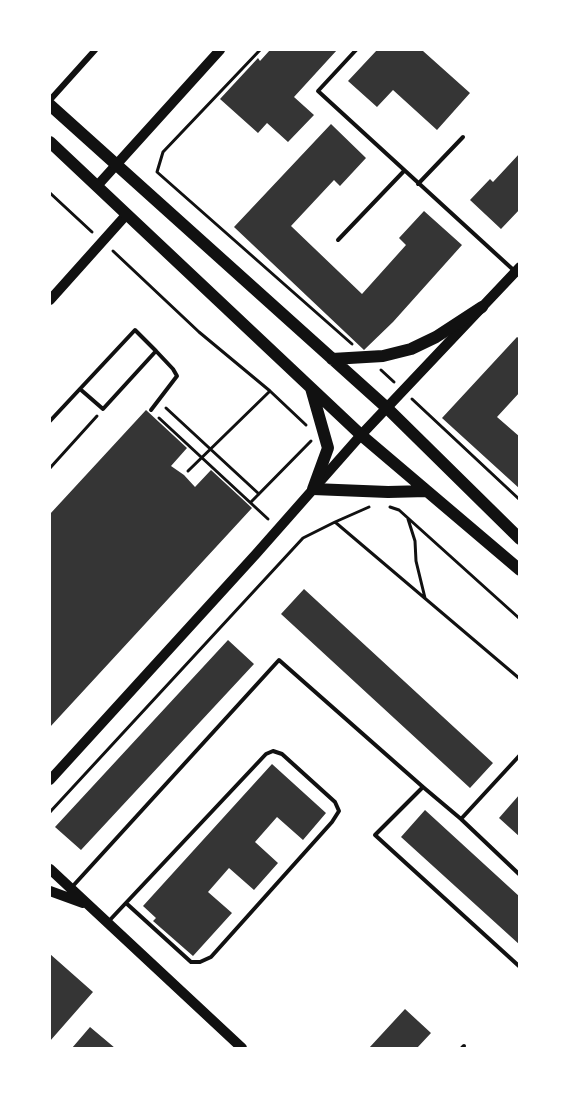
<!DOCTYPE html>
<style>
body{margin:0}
#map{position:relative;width:569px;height:1098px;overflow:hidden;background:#fff;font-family:"Exo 2",sans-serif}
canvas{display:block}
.frame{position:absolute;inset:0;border:51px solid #fff;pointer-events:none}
</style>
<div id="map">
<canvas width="569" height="1098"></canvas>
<div class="frame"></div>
</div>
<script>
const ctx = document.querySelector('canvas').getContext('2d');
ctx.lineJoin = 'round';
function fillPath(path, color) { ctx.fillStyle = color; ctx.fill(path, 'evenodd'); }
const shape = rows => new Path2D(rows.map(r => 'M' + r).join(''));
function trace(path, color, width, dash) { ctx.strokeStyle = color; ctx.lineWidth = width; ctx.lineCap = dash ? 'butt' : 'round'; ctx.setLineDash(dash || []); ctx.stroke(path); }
fillPath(shape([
 [270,50,337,50,294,97,314,115,288,142,267,123,258,133,220,99,258,58,260,61],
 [377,50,425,50,423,51,470,93,437,130,393,90,377,107,348,81],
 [331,124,366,158,340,186,334,180,291,226,362,294,406,245,399,238,424,211,462,245,393,322,364,350,234,227],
 [520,153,520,209,501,229,470,200,490,179,493,182],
 [517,337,520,339,520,392,497,417,520,437,520,489,442,418],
 [146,410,187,448,171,466,184,475,195,487,211,470,252,508,50,727,50,514],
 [304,589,493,763,470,788,281,614],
 [228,640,254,664,81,850,55,827],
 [272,764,326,813,303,840,277,817,255,842,278,863,254,890,229,868,208,892,232,913,193,956,153,921,156,918,143,906],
 [520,794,520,837,499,818],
 [425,810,520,897,520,945,401,837],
 [50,954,93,992,50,1041],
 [405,1009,431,1033,417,1048,369,1048],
 [90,1027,115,1048,72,1048]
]), '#353535');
trace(shape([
 [260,50,163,152,157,172,352,344],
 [50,193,92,232],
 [113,251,199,332,270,391,306,425],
 [381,370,394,382],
 [412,399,520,500],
 [166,408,259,494],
 [159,418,268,519],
 [50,468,97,416],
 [188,471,270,391],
 [251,502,311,441],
 [369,507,335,522,520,679],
 [390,507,399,510,520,619],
 [408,519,415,541,416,561,425,598],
 [50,812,303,538,335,522]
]), '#111', 3);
trace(shape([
 [356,50,318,91,520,276],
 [418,184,463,137],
 [338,240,404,171],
 [151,410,177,376,173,369,156,351],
 [50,421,135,330,156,351,103,409,80,389],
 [520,755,461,819,520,875],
 [423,787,461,819],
 [72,887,279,660,423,787,375,835,520,967],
 [108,922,266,754,273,751,282,754,335,802,339,811,332,822,211,957,200,962,191,962,126,903],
 [462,1048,464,1046]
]), '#111', 4);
trace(shape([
 [50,100,95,50]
]), '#111', 6);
trace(shape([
 [50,300,127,214],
 [50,780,256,554,361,435,520,267]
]), '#111', 10);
trace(shape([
 [97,186,220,50],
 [50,869,242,1048],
 [50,891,83,903]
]), '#111', 10);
trace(shape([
 [50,105,387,408,520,539],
 [50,142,361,435,520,570],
 [332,359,383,356,411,349,436,337,482,307],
 [311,388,328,448,313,489,388,492,427,491]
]), '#111', 12);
</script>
